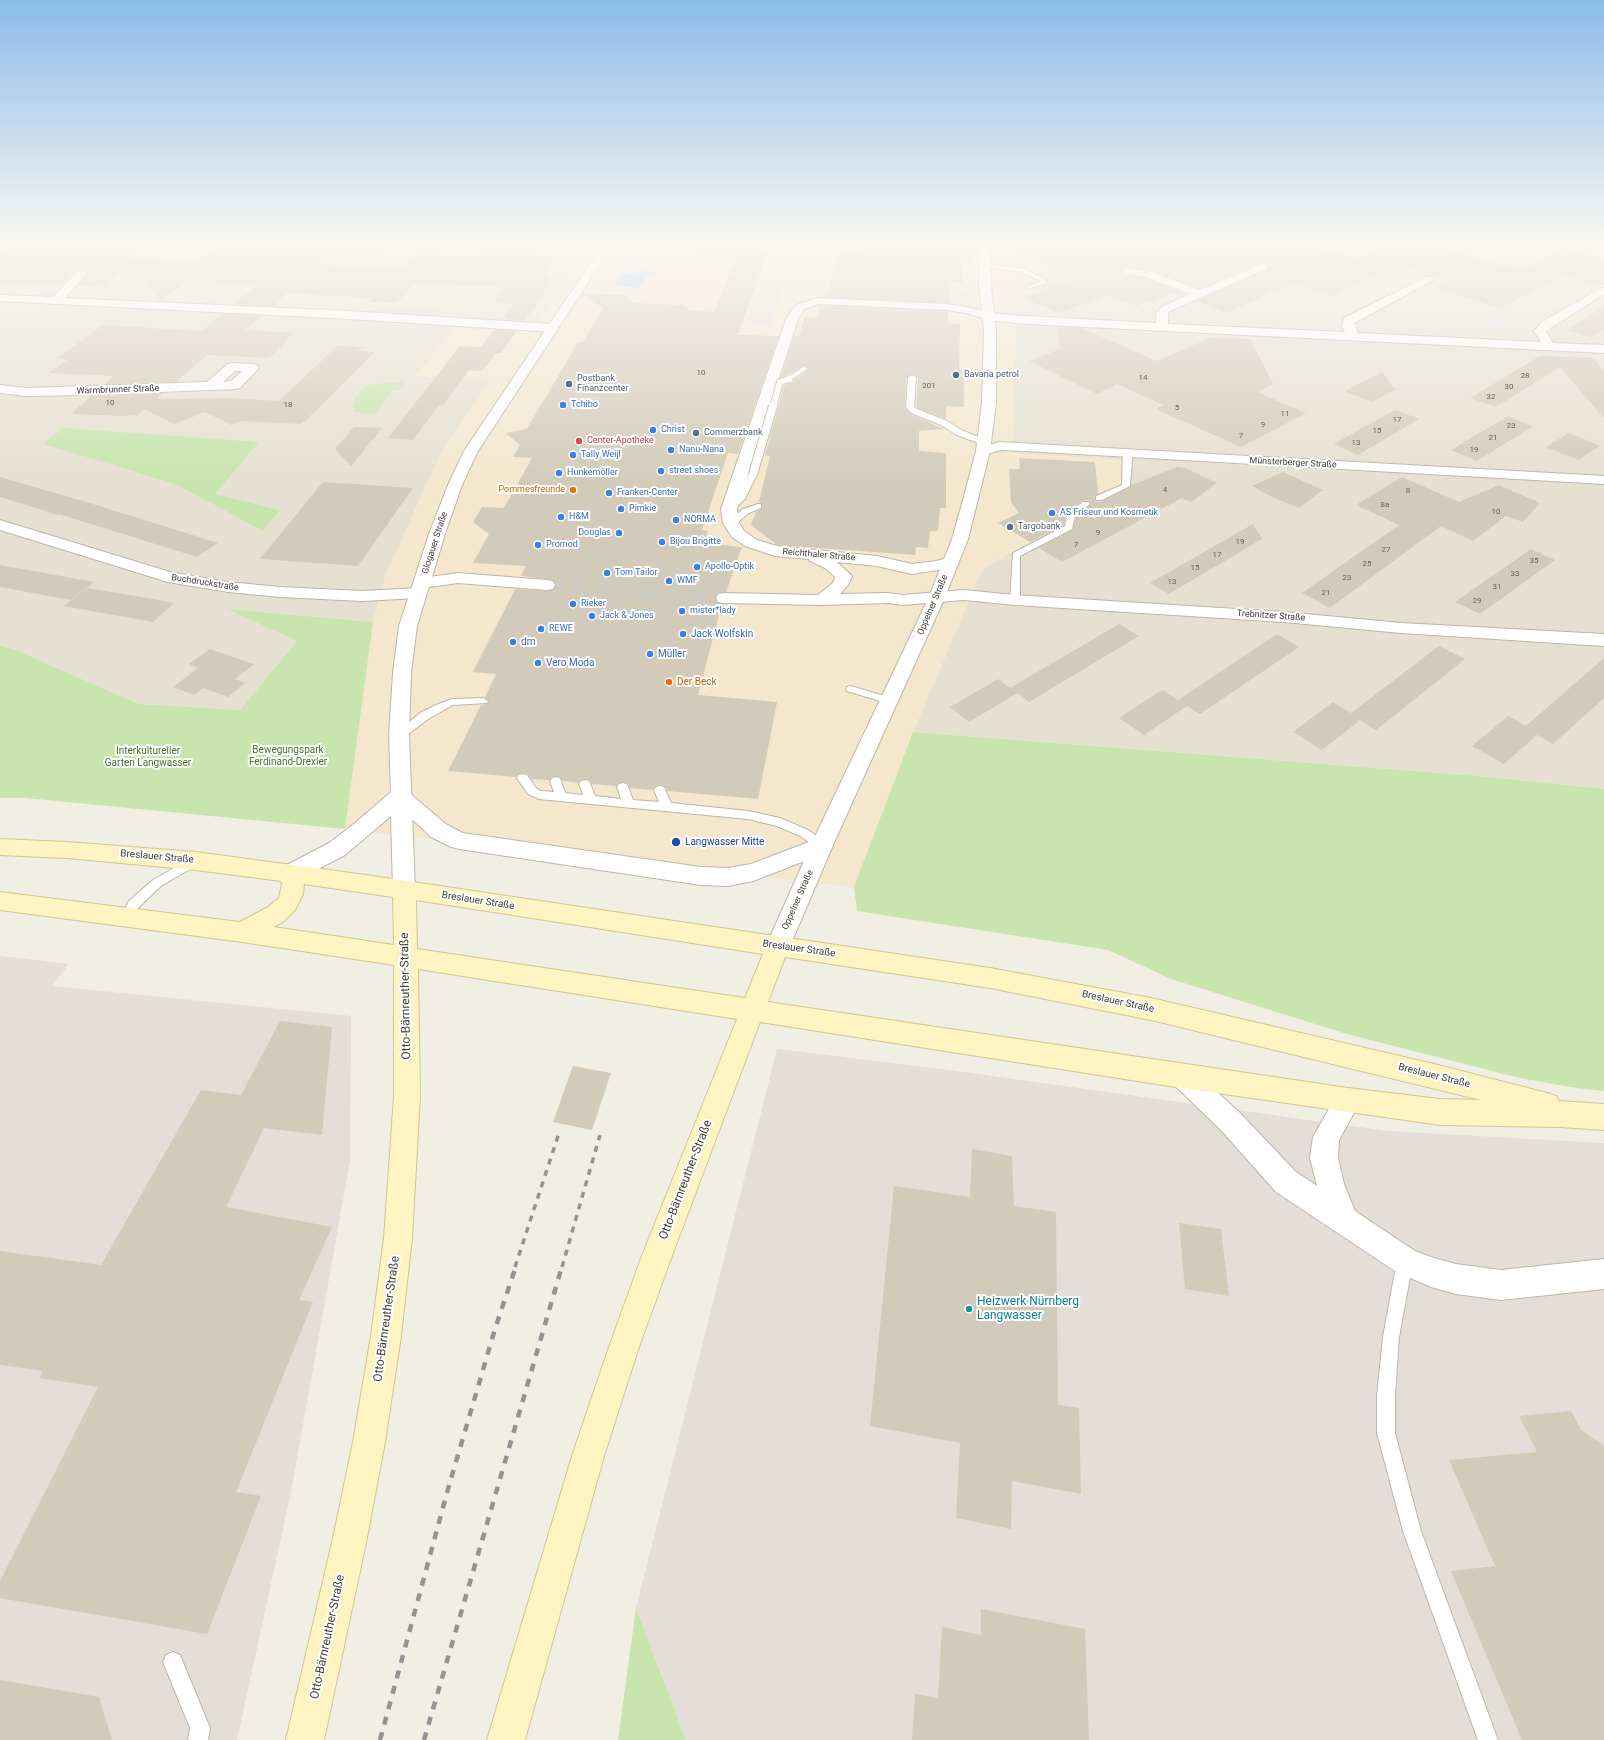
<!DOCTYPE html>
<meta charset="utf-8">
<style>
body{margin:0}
canvas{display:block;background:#f1eee3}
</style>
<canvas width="1604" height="1740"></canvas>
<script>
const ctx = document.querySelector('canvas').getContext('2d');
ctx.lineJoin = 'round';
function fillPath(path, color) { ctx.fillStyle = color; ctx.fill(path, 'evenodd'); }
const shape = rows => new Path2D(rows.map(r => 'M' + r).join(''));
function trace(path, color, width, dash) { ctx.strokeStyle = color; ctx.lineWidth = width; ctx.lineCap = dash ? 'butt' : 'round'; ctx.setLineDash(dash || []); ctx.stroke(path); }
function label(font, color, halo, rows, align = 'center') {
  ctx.font = font + ' Roboto,sans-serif'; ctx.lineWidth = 4; ctx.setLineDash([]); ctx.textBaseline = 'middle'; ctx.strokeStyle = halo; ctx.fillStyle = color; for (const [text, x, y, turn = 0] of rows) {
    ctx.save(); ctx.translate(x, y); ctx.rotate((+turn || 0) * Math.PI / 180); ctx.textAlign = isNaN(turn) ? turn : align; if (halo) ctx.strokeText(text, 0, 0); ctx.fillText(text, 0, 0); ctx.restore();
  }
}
fillPath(shape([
 [0,240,210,240,191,253,383,264,412,240,594,240,532,332,456,328,416,376,491,380,441,452,386,574,373,622,228,609,297,641,240,710,139,704,13,649,0,646],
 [259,442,215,494,280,510,263,531,175,484,44,444],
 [1009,240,1539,240,1604,246,1604,789,1478,776,913,732,983,568,1128,490,1122,460,1012,453,1016,311]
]), '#e5e0d1');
fillPath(shape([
 [594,240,1009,240,1016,311,1012,453,1122,460,1128,490,983,568,913,732,854,887,345,829,373,622,386,574,441,452,491,380,415,376,456,328,532,332]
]), '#f4e7ce');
fillPath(shape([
 [0,956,69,964,52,986,351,1016,350,1161,291,1492,237,1740,0,1740],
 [777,1049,949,1070,1388,1131,1604,1143,1604,1740,686,1740,636,1608]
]), '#e3dfd8');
fillPath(shape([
 [210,240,412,240,384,264,191,253],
 [426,240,586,240,579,251,423,244],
 [393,276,428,278,422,285,483,287,464,311,363,306]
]), '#eae4cd');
fillPath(shape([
 [352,240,404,240,382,258,333,256],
 [1539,240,1604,240,1604,246],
 [405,382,399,390,393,390,375,414,353,412,355,398,365,387,375,384],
 [62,428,259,442,215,494,280,510,263,531,175,484,43,444],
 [227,609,373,622,345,829,26,798,0,798,0,646,13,649,139,704,240,710,297,641],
 [913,732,1478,776,1604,789,1604,1091,1577,1088,1520,1078,1347,1034,1171,979,1108,950,857,911,854,887],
 [636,1608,686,1740,618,1740]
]), '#c7e5ac');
fillPath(shape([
 [797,278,950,285,967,292,966,304,790,295],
 [759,286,783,287,771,324,745,322],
 [1301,295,1337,308,1318,317,1283,304],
 [1479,307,1519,320,1502,329,1462,316],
 [1138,334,1148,337,1152,334,1161,335,1177,341,1161,351,1152,348,1146,351,1132,347,1137,343,1127,340]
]), '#e2e0dc');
fillPath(shape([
 [645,271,660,273,650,273,640,287,637,289,620,285,616,286,618,285,617,283,612,283,615,282,618,277,626,274]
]), '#a0c8ee');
fillPath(shape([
 [25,240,153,240,128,257,198,261,227,240,347,240,318,264,400,269,415,254,476,257,490,240,522,240,510,254,558,256,545,274,552,275,543,288,546,291,524,321,502,319,513,304,494,303,504,287,415,283,397,303,368,302,372,298,287,293,273,306,234,304,259,284,189,280,160,301,135,264,99,287,77,286,87,274,81,270,76,271,62,285,0,282,0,255],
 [697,240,765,240,761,252,768,252,738,335,779,336,738,454,728,453,702,530,708,531,703,543,742,547,726,592,718,593,715,597,717,603,722,604,698,695,777,702,758,799,667,791,665,786,660,785,656,786,653,790,630,788,628,783,623,782,619,783,616,786,592,784,589,780,585,779,581,780,578,783,563,781,560,777,556,776,552,777,549,780,531,779,528,774,523,773,519,774,516,777,448,771,481,705,487,704,489,702,485,697,496,674,473,672,515,589,547,591,553,590,556,586,553,580,521,576,526,566,473,563,489,534,473,522,482,507,504,508,532,458,513,457,520,445,506,433,527,429,578,342,583,342,603,308,582,295,583,293,622,295,635,303,683,305,689,310,714,312,736,259,696,257],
 [869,240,971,240,971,262,963,261,962,283,949,282,949,303,826,297,838,250,867,252],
 [1038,240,1292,240,1335,254,1338,252,1358,259,1398,240,1418,240,1505,266,1508,264,1523,269,1564,248,1604,259,1604,286,1564,275,1500,308,1437,288,1451,281,1398,264,1334,296,1294,282,1227,313,1196,301,1267,270,1268,268,1267,264,1261,263,1200,288,1153,271,1128,267,1124,268,1122,270,1124,274,1146,278,1186,294,1182,296,1174,293,1149,303,1147,302,1137,306,1107,295,1060,313,1024,298,1077,277,1012,250],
 [820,306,946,311,948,312,948,324,960,324,959,369,964,370,964,407,946,406,946,419,918,408,916,406,918,377,913,374,906,377,905,408,910,414,944,429,919,431,919,451,946,453,946,508,940,508,938,531,930,531,928,548,916,547,915,555,777,545,751,525,756,512,762,508,762,503,759,502,770,456,765,455,784,386,792,382,809,369,809,367,802,366,790,374,781,377,794,336,799,336,805,317,817,318],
 [1604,307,1604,329,1591,337,1566,330],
 [222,314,261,316,245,330,293,333,286,339,289,339,269,358,207,355,176,382,105,384,114,376,49,373,67,360,56,359,103,325,202,331],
 [1057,327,1082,328,1157,361,1210,338,1250,339,1273,384,1257,392,1306,413,1241,447,1156,409,1163,405,1117,384,1097,394,1029,361,1063,348,1060,346],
 [494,330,517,331,501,353,496,353,482,371,469,370,443,405,439,405,413,440,388,438,460,346,481,347],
 [337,346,362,347,358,351,375,352,305,421,300,424,241,421,231,425,205,412,174,424,144,409,138,415,122,416,71,414,91,396,163,393,156,399,227,398,279,401],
 [1540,356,1593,358,1604,371,1604,418,1560,367,1496,407,1470,398],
 [1382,372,1395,390,1372,402,1345,391],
 [1395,410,1419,419,1358,455,1334,444],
 [1508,416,1533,426,1477,461,1451,450],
 [354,427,382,428,351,466,335,449],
 [1569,433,1600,446,1578,460,1546,447],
 [1019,458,1095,462,1098,493,1094,496,1096,502,1103,501,1131,487,1132,485,1177,467,1185,468,1217,483,1191,502,1182,498,1062,562,1039,548,1073,530,1076,517,1091,503,1089,500,1082,501,1067,512,1064,525,1030,542,998,523,1019,513,1011,502,1009,469,1020,469],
 [1283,472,1323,490,1299,508,1270,496,1252,486],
 [0,477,93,504,218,543,197,557,59,514,57,515,36,508,0,497],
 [1402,477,1459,502,1499,485,1540,503,1523,522,1506,516,1473,541,1441,526,1330,608,1302,593,1399,525,1356,505],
 [323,482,413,488,358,566,260,559],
 [1253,524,1262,539,1169,594,1150,583],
 [1531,549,1555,560,1480,614,1455,602],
 [0,565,94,582,71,600,0,587],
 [87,588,153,599,174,603,153,622,64,606],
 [1119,624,1139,636,1029,702,1018,693,969,722,950,707,998,679,1010,688],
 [1277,634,1299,647,1200,714,1178,700],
 [1439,646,1465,659,1376,730,1360,720,1322,750,1293,732,1333,702,1351,713],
 [210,649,254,664,235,679,245,683,228,697,203,688,194,695,173,687,198,668,189,664],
 [1604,658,1604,698,1553,744,1537,735,1504,764,1472,746,1508,716,1526,726],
 [1162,690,1187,706,1144,735,1119,718],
 [280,1021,332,1027,322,1135,264,1128,226,1207,332,1227,299,1300,313,1302,236,1492,261,1496,207,1634,0,1598,0,1581,98,1387,39,1378,43,1371,0,1365,0,1251,101,1265,201,1090,241,1095],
 [573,1066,611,1073,592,1130,553,1122],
 [972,1149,1012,1156,1014,1206,1056,1212,1058,1405,1079,1408,1081,1494,1012,1481,1011,1529,956,1518,960,1443,870,1426,894,1186,970,1197],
 [1179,1223,1221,1229,1229,1296,1185,1289],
 [1571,1411,1581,1430,1604,1446,1604,1740,1522,1740,1451,1571,1495,1566,1449,1460,1537,1452,1519,1416],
 [981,1609,1085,1629,1089,1740,912,1740,915,1694,938,1698,942,1627,981,1635],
 [0,1680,99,1697,112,1740,0,1740]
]), '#d2cbb9');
trace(shape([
 [547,585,724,598]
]), '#cecbc0', 16, [16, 8]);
const service = shape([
 [984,263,1024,269,1047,280,1045,284,1027,289,1027,287,1041,281,1021,272,982,266,981,265,984,263],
 [803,367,808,368,791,380,787,380,787,378,803,367],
 [912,375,916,377,914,407,917,409,947,421,963,431,987,440,987,444,981,444,957,435,941,425,911,413,906,407,908,377,912,375],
 [1123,450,1129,450,1132,459,1130,486,1102,500,1096,500,1096,496,1122,485,1123,450],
 [750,472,756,472,757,474,745,499,732,511,726,511,725,509,726,507,737,498,750,472],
 [1083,502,1089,502,1090,504,1075,516,1072,529,1020,556,1020,600,1018,602,1012,602,1010,600,1013,553,1065,526,1068,513,1083,502],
 [758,504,761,504,761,508,749,513,734,525,731,526,727,523,743,509,758,504],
 [851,686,894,699,895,701,890,704,847,691,846,689,847,687,851,686],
 [483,698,488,701,487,703,453,705,428,719,403,738,395,738,394,735,420,713,436,705,452,699,483,698],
 [523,774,527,775,536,788,541,791,554,792,550,781,552,778,556,777,560,778,565,793,583,795,579,784,581,781,585,780,589,781,595,796,621,799,617,787,619,784,623,783,627,784,633,800,659,802,654,790,656,787,660,786,664,787,671,803,748,811,780,818,808,830,826,842,828,845,826,848,822,850,818,848,800,836,777,826,748,819,539,799,528,794,519,781,517,778,519,775,523,774],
 [195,856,199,858,201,861,199,864,161,886,137,909,131,920,127,921,123,920,121,916,129,901,139,892,153,880,195,856],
 [1405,1253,1411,1255,1413,1261,1399,1337,1395,1396,1395,1433,1421,1531,1498,1740,1478,1740,1403,1531,1377,1433,1377,1396,1383,1337,1397,1261,1399,1255,1405,1253],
 [173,1652,180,1655,210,1728,208,1740,188,1740,190,1728,163,1662,166,1655,173,1652]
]);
const minor = shape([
 [1262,264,1266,265,1267,267,1266,269,1170,311,1168,314,1168,324,1345,332,1342,326,1344,318,1428,276,1432,277,1434,279,1432,281,1354,323,1358,333,1541,342,1534,331,1542,322,1601,288,1604,288,1604,294,1546,331,1553,343,1604,345,1604,353,1026,324,989,320,966,313,946,310,819,304,804,309,798,319,737,509,739,523,744,531,757,540,777,546,877,556,912,564,936,561,951,557,957,559,959,562,957,565,944,569,912,574,877,566,837,562,852,576,848,585,840,594,888,593,902,595,964,590,1015,595,1284,612,1401,623,1604,634,1604,646,1401,633,1284,622,1015,605,964,600,902,605,888,603,821,605,724,603,718,602,716,598,718,594,724,593,818,595,833,583,835,577,825,568,810,561,809,559,775,556,745,546,732,537,723,523,721,509,786,319,796,305,818,298,946,304,967,307,990,313,1026,316,1156,323,1156,314,1162,307,1190,294,1146,277,1124,273,1123,271,1124,269,1128,268,1152,272,1200,290,1262,264],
 [81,271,86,274,65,298,349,311,552,324,556,325,558,328,556,331,552,332,349,319,0,301,0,295,53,297,77,272,81,271],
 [232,363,253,364,257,365,259,368,240,388,235,389,85,395,26,396,0,393,0,385,26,388,207,382,228,364,232,363],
 [235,371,242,371,231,381,223,382,235,371],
 [1000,442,1604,476,1604,484,1025,451,1001,450,983,455,978,454,976,451,978,448,1000,442],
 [0,520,170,572,228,582,280,587,362,591,418,588,424,589,426,593,424,597,418,598,362,601,280,597,228,592,168,582,0,530,0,520],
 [458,573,547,580,553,581,555,585,553,589,547,590,458,583,422,588,416,587,414,583,416,579,422,578,458,573],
 [400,788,407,791,447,825,463,833,701,867,728,868,751,864,822,837,830,839,833,845,830,851,753,881,728,886,701,885,459,849,451,847,431,837,393,801,390,796,393,791,400,788],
 [1182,1064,1191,1068,1239,1112,1296,1172,1317,1186,1310,1158,1313,1137,1339,1091,1348,1088,1357,1091,1361,1100,1339,1140,1338,1158,1344,1184,1355,1211,1415,1251,1431,1257,1456,1264,1501,1270,1604,1259,1604,1289,1501,1300,1456,1294,1431,1287,1395,1271,1276,1192,1221,1130,1173,1084,1169,1076,1173,1068,1182,1064]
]);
const tertiary = shape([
 [606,240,616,240,478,451,462,485,445,534,417,626,411,673,409,735,415,890,412,896,404,899,396,896,393,890,391,816,345,855,297,880,289,883,281,880,278,874,281,868,329,843,355,823,391,792,389,735,393,673,399,626,429,534,448,485,464,451,606,240],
 [979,240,989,240,991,287,996,330,996,402,990,451,968,539,945,597,833,845,790,946,786,953,778,956,770,953,766,946,811,845,929,597,952,539,963,500,976,451,982,402,984,330,979,287,979,240]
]);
const secondary = shape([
 [0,839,67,842,196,852,366,875,990,968,1151,998,1434,1064,1547,1093,1556,1096,1559,1101,1604,1104,1604,1130,1560,1127,1440,1125,1182,1088,760,1022,673,1253,639,1347,604,1456,525,1740,487,1740,572,1456,609,1347,643,1253,737,1019,418,969,420,1096,412,1238,401,1336,385,1442,367,1538,324,1740,286,1740,333,1538,353,1442,371,1336,384,1238,394,1096,394,965,242,942,0,910,0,892,240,922,268,907,279,898,282,884,281,881,196,870,67,858,0,855,0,839],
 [304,884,393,897,394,945,274,927,284,921,295,910,303,894,304,884],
 [416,900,763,954,745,998,417,949,416,900],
 [785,957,990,988,1151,1020,1481,1100,1440,1099,1348,1088,768,1002,785,957]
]);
trace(service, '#bcb6a6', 2);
trace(minor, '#bcb6a6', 2);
trace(tertiary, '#bcb6a6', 2);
trace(secondary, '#d1c594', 2);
fillPath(service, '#fff');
fillPath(minor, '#fff');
fillPath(tertiary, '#fff');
fillPath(secondary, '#fdf4c1');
trace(shape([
 [515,1267,559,1133],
 [562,1267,600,1135]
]), '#939393', 3.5, [6, 6]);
trace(shape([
 [380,1740,448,1489,495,1329,516,1266],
 [424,1740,562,1266]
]), '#939393', 4.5, [8, 8]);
const serviceBridgeFar1 = shape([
 [773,407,780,382,789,379]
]);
const serviceBridge = shape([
 [753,474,773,406]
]);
trace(serviceBridgeFar1, '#bcb6a6', 8, []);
trace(serviceBridge, '#bcb6a6', 10, []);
trace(serviceBridgeFar1, '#fff', 6);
trace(serviceBridge, '#fff', 8);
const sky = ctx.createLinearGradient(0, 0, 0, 484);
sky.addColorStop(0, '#8bbcea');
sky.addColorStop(0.5, '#f9f7f2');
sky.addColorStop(1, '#f9f7f200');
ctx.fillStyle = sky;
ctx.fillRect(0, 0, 1604, 484);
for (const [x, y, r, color] of [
 [956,375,4,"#5c6f8a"],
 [569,384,4,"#5c6f8a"],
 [563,405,4,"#3f7fe0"],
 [653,430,4,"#3f7fe0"],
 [696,433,4,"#5c6f8a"],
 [579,441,4,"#e0444e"],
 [671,450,4,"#3f7fe0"],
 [573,455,4,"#3f7fe0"],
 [661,471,4,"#3f7fe0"],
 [559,473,4,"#3f7fe0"],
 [573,490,4,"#e8710a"],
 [609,493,4,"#3f7fe0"],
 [621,509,4,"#3f7fe0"],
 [1052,513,4,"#3f7fe0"],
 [561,517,4,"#3f7fe0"],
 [676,520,4,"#3f7fe0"],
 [1010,527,4,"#5c6f8a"],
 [619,533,4,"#3f7fe0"],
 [662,542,4,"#3f7fe0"],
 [538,545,4,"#3f7fe0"],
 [697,567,4,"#3f7fe0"],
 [607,573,4,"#3f7fe0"],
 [669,581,4,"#3f7fe0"],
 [573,604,4,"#3f7fe0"],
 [682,611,4,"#3f7fe0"],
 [592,616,4,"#3f7fe0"],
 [541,629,4,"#3f7fe0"],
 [683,634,4,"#3f7fe0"],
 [513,642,4,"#3f7fe0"],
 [650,654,4,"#3f7fe0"],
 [538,663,4,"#3f7fe0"],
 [669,682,4,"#e8710a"],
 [676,842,5,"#1a4fb4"],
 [969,1309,4,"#0f9aa8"]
]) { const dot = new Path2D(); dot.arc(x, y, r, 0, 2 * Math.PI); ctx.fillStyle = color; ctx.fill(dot); trace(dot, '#fff', 1.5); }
label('8px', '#676155', null, [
 ["10",701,373],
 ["28",1525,376],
 ["14",1143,378],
 ["201",929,386],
 ["30",1509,387],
 ["32",1491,397],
 ["10",110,403],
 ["18",288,405],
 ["5",1177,408],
 ["11",1285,414],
 ["17",1397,420],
 ["9",1263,425],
 ["23",1511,426],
 ["15",1377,431],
 ["7",1241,436],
 ["21",1493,438],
 ["13",1356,443],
 ["19",1474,450],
 ["4",1165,490],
 ["8",1408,491],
 ["8a",1385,505],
 ["10",1496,512],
 ["9",1098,533],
 ["19",1240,542],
 ["7",1076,545],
 ["27",1386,550],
 ["17",1217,555],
 ["35",1534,561],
 ["25",1367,564],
 ["15",1195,568],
 ["33",1515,574],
 ["23",1347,578],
 ["13",1172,582],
 ["31",1497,587],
 ["21",1326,593],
 ["29",1477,601]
]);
label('9px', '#4e5e75', '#fff', [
 ["Bavaria petrol",964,375],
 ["Postbank",577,379],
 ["Finanzcenter",577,389],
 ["Commerzbank",704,433],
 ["Targobank",1018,527]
], 'left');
label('9px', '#433e34', '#fff', [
 ["Warmbrunner Straße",118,390,-2],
 ["Münsterberger Straße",1293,463,3],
 ["Glogauer Straße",435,543,-72],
 ["Reichthaler Straße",819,555,5],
 ["Buchdruckstraße",205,583,9],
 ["Oppelner Straße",933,605,-67],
 ["Trebnitzer Straße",1271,616,4],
 ["Oppelner Straße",798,900,-66]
]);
label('9px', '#366cbe', '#fff', [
 ["Tchibo",571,405],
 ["Christ",661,430],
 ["Nanu-Nana",679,450],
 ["Tally Weijl",581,455],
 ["street shoes",669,471],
 ["Hunkemöller",567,473],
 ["Franken-Center",617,493],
 ["Pimkie",629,509],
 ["AS Friseur und Kosmetik",1060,513],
 ["H&M",569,517],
 ["NORMA",684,520],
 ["Douglas",611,533,"right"],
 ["Bijou Brigitte",670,542],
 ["Promod",546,545],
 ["Apollo-Optik",705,567],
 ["Tom Tailor",615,573],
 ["WMF",677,581],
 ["Rieker",581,604],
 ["mister*lady",690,611],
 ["Jack & Jones",600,616],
 ["REWE",549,629]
], 'left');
label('9px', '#be3a42', '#fff', [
 ["Center-Apotheke",587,441]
], 'left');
label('9px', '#c56008', '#fff', [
 ["Pommesfreunde",565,490]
], 'right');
label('10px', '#366cbe', '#fff', [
 ["Jack Wolfskin",691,634],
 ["dm",521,642],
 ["Müller",658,654],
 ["Vero Moda",546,663]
], 'left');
label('10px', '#c56008', '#fff', [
 ["Der Beck",677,682]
], 'left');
label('10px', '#3f7329', '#fff', [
 ["Bewegungspark",288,750],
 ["Ferdinand-Drexler",288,762],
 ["Interkultureller",148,751],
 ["Garten Langwasser",148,763]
]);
label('10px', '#164399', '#fff', [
 ["Langwasser Mitte",685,842]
], 'left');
label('10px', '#433e34', '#fff', [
 ["Breslauer Straße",157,857,5],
 ["Breslauer Straße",478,901,9],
 ["Breslauer Straße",799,949,8],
 ["Breslauer Straße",1118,1002,12],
 ["Breslauer Straße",1434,1076,14]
]);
label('12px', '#433e34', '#fff', [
 ["Otto-Bärnreuther-Straße",406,996,-91],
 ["Otto-Bärnreuther-Straße",686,1180,-69],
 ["Otto-Bärnreuther-Straße",387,1319,-82],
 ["Otto-Bärnreuther-Straße",328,1637,-78]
]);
label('12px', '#0d838f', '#fff', [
 ["Heizwerk Nürnberg",977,1302],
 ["Langwasser",977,1316]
], 'left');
</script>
